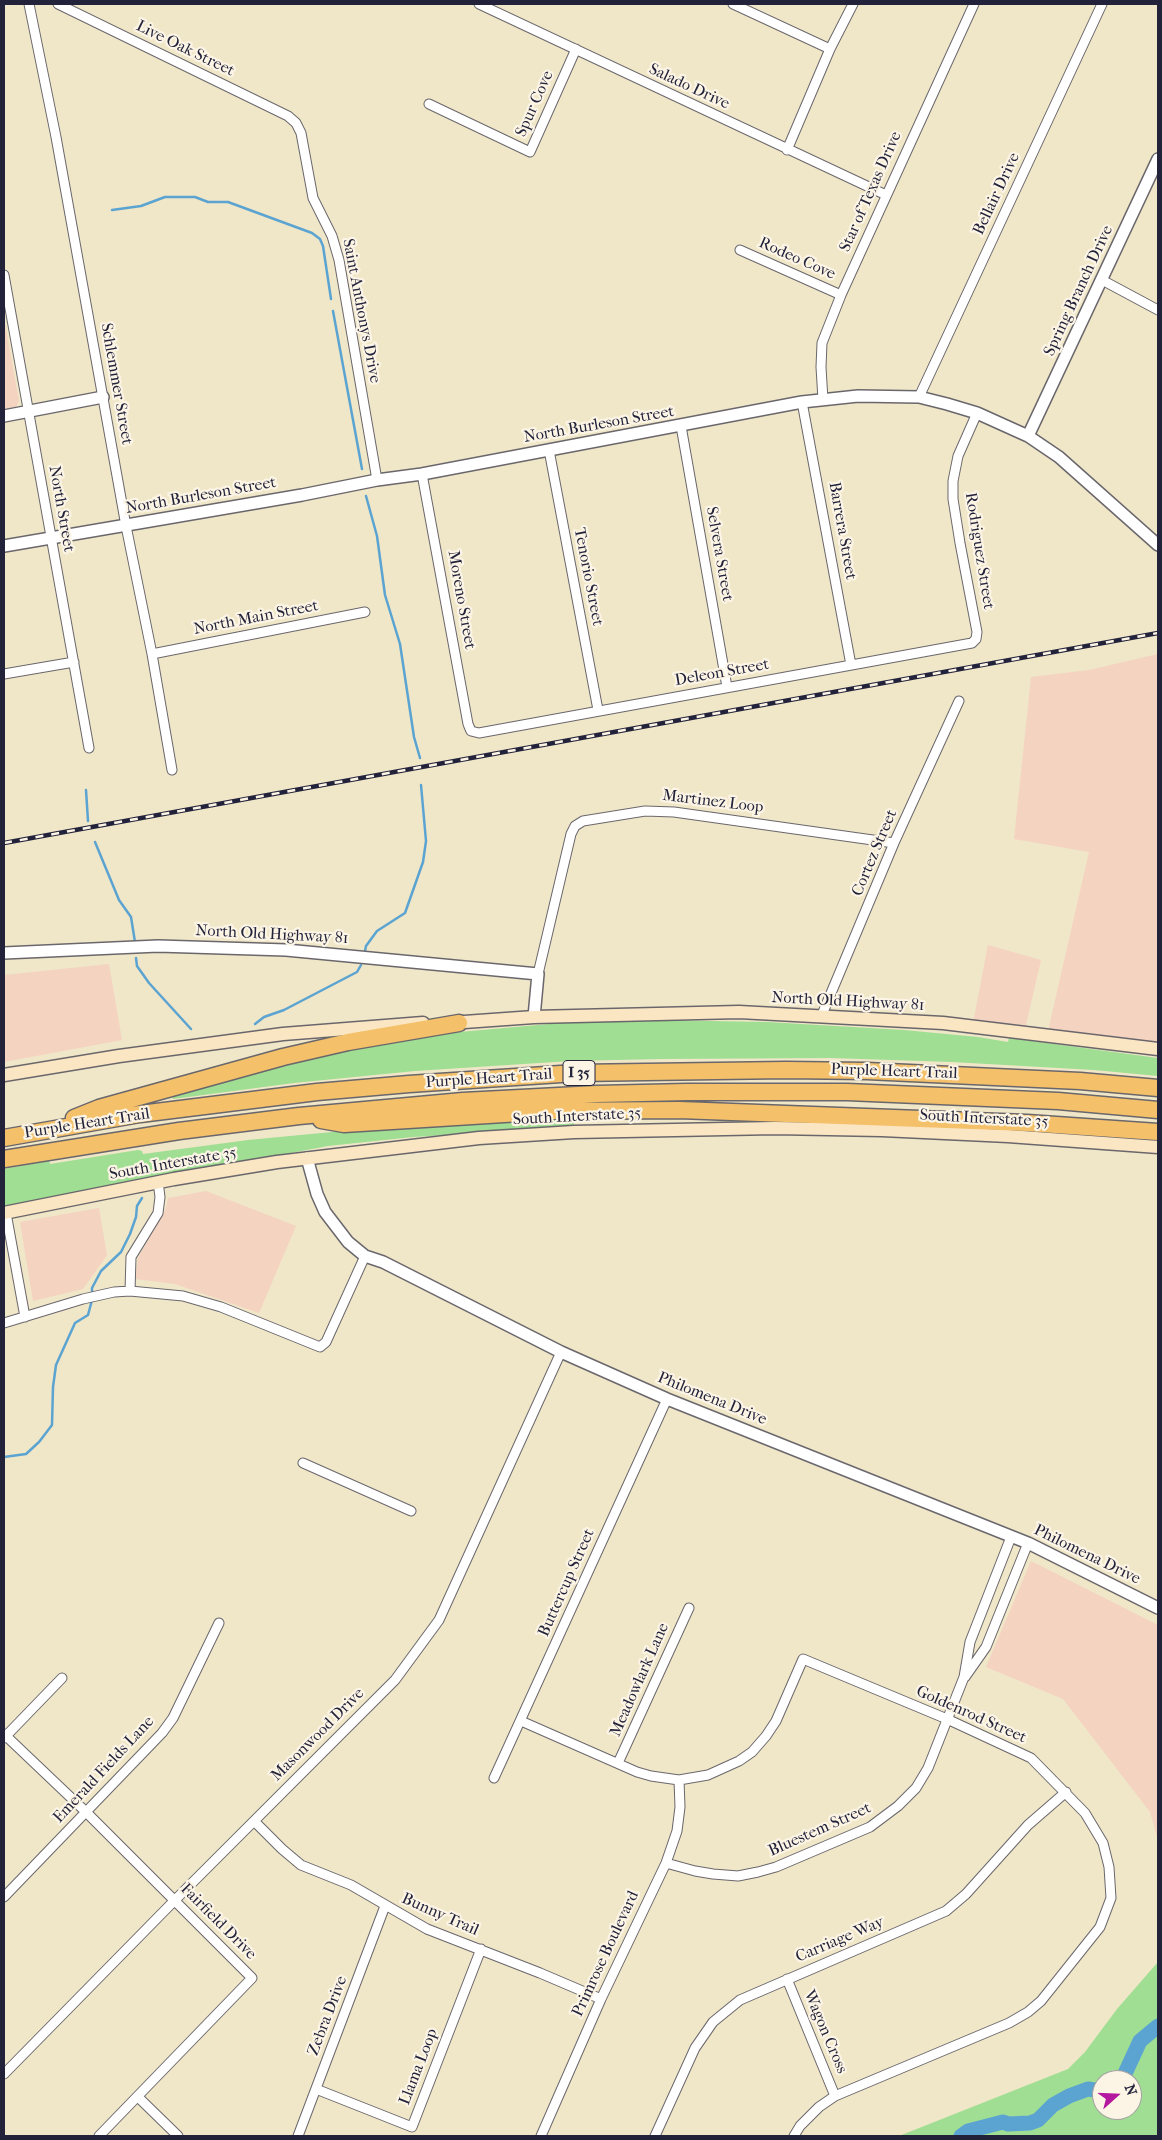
<!DOCTYPE html>
<style>
body{margin:0}
#map{position:relative;width:1162px;height:2140px;overflow:hidden;background:#f0e6c8;font-family:"IM FELL French Canon",serif}
canvas{display:block}
.frame{position:absolute;inset:0;border:5px solid #22223b;pointer-events:none}
.north{position:absolute;left:1092px;top:2070px;width:50px;height:50px;box-sizing:border-box;background:#fcf5e5;border:1px solid #a5a1a1;border-radius:50%;rotate:70deg;font-size:14px;font-weight:700;line-height:20px;text-align:center;color:#22223b}
.north::after{content:'';display:block;margin:auto;width:18px;height:22px;background:#b5179e;clip-path:polygon(50% 0,100% 100%,50% 72%,0 100%)}
</style>
<div id="map">
<canvas width="1162" height="2140"></canvas>
<div class="frame"></div>
<div class="north">N</div>
</div>
<script>
const ctx = document.querySelector('canvas').getContext('2d');
ctx.lineJoin = 'round';
function fillPath(path, color) { ctx.fillStyle = color; ctx.fill(path, 'evenodd'); }
const shape = rows => new Path2D(rows.map(r => 'M' + r).join(''));
function trace(path, color, width, dash) { ctx.strokeStyle = color; ctx.lineWidth = width; ctx.lineCap = dash ? 'butt' : 'round'; ctx.setLineDash(dash || []); ctx.stroke(path); }
function label(font, color, halo, rows, align = 'center') {
  ctx.font = font + ' "IM FELL French Canon",serif'; ctx.lineWidth = 4.5; ctx.setLineDash([]); ctx.textBaseline = 'middle'; ctx.strokeStyle = halo; ctx.fillStyle = color; for (const [text, x, y, turn = 0] of rows) {
    ctx.save(); ctx.translate(x, y); ctx.rotate((+turn || 0) * Math.PI / 180); ctx.textAlign = isNaN(turn) ? turn : align; if (halo) ctx.strokeText(text, 0, 0); ctx.fillText(text, 0, 0); ctx.restore();
  }
}
fillPath(shape([
 [4,318,19,401,16,407,4,409],
 [1158,654,1158,1044,1048,1031,1089,852,1014,839,1031,677,1089,670],
 [988,945,1041,960,1025,1029,973,1023],
 [109,964,122,1040,4,1062,4,975],
 [206,1191,296,1226,259,1313,175,1284,135,1279,138,1258,166,1208,168,1198],
 [99,1208,107,1255,83,1289,33,1301,20,1222],
 [1031,1561,1158,1625,1158,1840,1150,1812,1063,1699,986,1667]
]), '#f4d3c1');
fillPath(shape([
 [655,1020,767,1022,904,1030,978,1037,1008,1042,1009,1038,1158,1058,1158,1076,1094,1070,952,1062,831,1058,661,1059,570,1061,415,1071,294,1083,173,1099,172,1093,272,1063,426,1035,560,1023],
 [571,1118,575,1126,790,1121,896,1122,510,1131,413,1137,328,1146,4,1207,4,1169,49,1161,50,1164,138,1150,142,1151,143,1154,248,1140,332,1132,425,1124],
 [1158,1962,1158,2136,899,2136,1068,2069,1085,2052,1117,2009],
 [1102,2080,1132,2080,1132,2110,1102,2110]
]), '#9fde93');
trace(shape([
 [112,210,141,206,165,197,195,197,208,202,228,202,312,233,320,239,323,246,331,299],
 [333,311,362,469],
 [366,496,377,536,385,595,400,644,414,737,420,758],
 [86,790,88,821],
 [95,842,119,900,131,917,135,942],
 [365,951,366,946,377,931,405,913,423,862,426,841,421,785],
 [136,958,137,966,149,983,191,1029],
 [255,1024,264,1017,284,1010,357,972,361,965],
 [92,1295,92,1288,101,1271,121,1252,130,1234,136,1217,137,1206,142,1198],
 [4,1457,26,1454,39,1442,52,1425,53,1387,56,1365,75,1323,88,1315,92,1300]
]), '#5ba4d2', 2.5);
trace(shape([
 [1122,2080,1140,2041,1158,2026],
 [961,2136,968,2131,1003,2122,1008,2124,1030,2123,1038,2120,1053,2105,1069,2096,1088,2089,1102,2091]
]), '#5ba4d2', 15);
const minor = shape([
 [29,4,56,137,126,526,152,654,172,770],
 [58,4,288,116,296,123,301,133,313,198,332,236,339,260,377,480],
 [479,4,886,195],
 [733,4,830,49],
 [429,104,530,152,576,49],
 [787,150,830,49,853,4],
 [740,250,841,295],
 [4,275,89,748],
 [1102,280,1158,310],
 [919,397,1102,4],
 [823,400,821,367,822,343,841,295,974,4],
 [802,402,851,665],
 [681,426,727,687],
 [549,450,598,710],
 [422,474,468,724,471,731,479,733,972,643,976,639,977,632,960,543,953,499,953,481,958,456,977,413],
 [152,654,365,612],
 [4,674,74,662],
 [538,974,571,834,575,826,583,821,645,811,674,812,894,843],
 [821,1017,894,843,959,701],
 [6,1213,25,1317],
 [130,1291,131,1257,158,1213,160,1197,158,1182],
 [4,1323,83,1299,114,1292,130,1291,183,1296,221,1307,320,1347,326,1342,365,1256],
 [303,1463,411,1511],
 [965,1677,986,1647,1028,1543],
 [521,1721,637,1772,651,1776,679,1780,708,1775,739,1761,752,1752,766,1736,776,1721,803,1659,947,1719,1031,1758,1085,1813,1103,1843,1109,1867,1111,1898,1100,1927,1041,2001,1028,2012,1009,2023,835,2096,819,2107,800,2126,794,2136],
 [4,1734,86,1812,252,1978,99,2136],
 [4,1738,62,1678],
 [618,1763,689,1608],
 [494,1778,667,1399],
 [254,1821,282,1849,301,1865,351,1885,427,1929,540,1973,601,1999],
 [666,1863,695,1871,713,1874,738,1876,758,1872,776,1867,870,1827,898,1806,916,1788,928,1768,964,1677,970,1642,1011,1537],
 [4,1897,162,1733,173,1718,219,1623],
 [787,1979,835,2096],
 [4,2074,175,1900,395,1680,439,1620,561,1352],
 [316,2089,412,2127,481,1949],
 [138,2097,178,2136],
 [298,2136,385,1906],
 [541,2136,601,1999,666,1863,677,1831,680,1807,679,1780],
 [655,2136,695,2048,713,2022,740,2000,946,1911,966,1894,1028,1825,1066,1792]
]);
const tertiary = shape([
 [4,416,103,397],
 [1028,436,1158,159],
 [4,546,302,495,377,480,422,474,802,402,858,396,919,397,947,404,977,413,1028,436,1059,457,1158,545],
 [4,953,158,946,286,950,538,974,534,1017],
 [307,1158,317,1194,325,1212,348,1242,365,1256,383,1262,561,1352,667,1399,1028,1543,1158,1608]
]);
const secondary = shape([
 [450,1023,534,1017,739,1012,943,1023,1158,1049],
 [4,1075,119,1056,283,1034,423,1023],
 [4,1213,174,1179,277,1162,479,1138,574,1132,775,1128,882,1130,1008,1136,1158,1147]
]);
const motorway = shape([
 [74,1118,99,1108,283,1057,348,1042,459,1023],
 [321,1120,344,1124,552,1111,679,1110,1027,1123,1158,1132],
 [4,1138,140,1114,317,1092,409,1084,576,1073,786,1070,867,1071,1080,1081,1158,1088],
 [4,1159,179,1131,299,1116,463,1101,597,1094,687,1092,847,1092,1058,1101,1158,1110]
]);
trace(minor, '#6a676c', 11);
trace(tertiary, '#6a676c', 14);
trace(secondary, '#6a676c', 15);
trace(motorway, '#6a676c', 19);
trace(minor, '#fff', 9);
trace(tertiary, '#fff', 11);
trace(secondary, '#fbe6c3', 12);
trace(motorway, '#f4c16a', 16);
const rail = shape([
 [4,843,1158,633]
]);
trace(rail, '#22223b', 4.5);
trace(rail, '#fcf5e5', 2.5, [8]);
for (const [x, y, w] of [
 [579,1073,32]
]) { const box = new Path2D(); box.roundRect(x - w / 2, y - 12.5, w, 25, 4); ctx.fillStyle = '#fcf5e5'; ctx.fill(box); trace(box, '#22223b', 1); }
label('bold 15px', '#22223b', null, [
 ["I 35",579,1073]
]);
label('16px', '#22223b', '#fcf5e5', [
 ["Live Oak Street",185,49,26],
 ["Salado Drive",689,87,25],
 ["Spur Cove",535,104,-66],
 ["Star of Texas Drive",871,192,-66],
 ["Bellair Drive",997,194,-65],
 ["Rodeo Cove",797,259,24],
 ["Spring Branch Drive",1079,291,-65],
 ["Saint Anthonys Drive",361,311,79],
 ["Schlemmer Street",116,384,80],
 ["North Burleson Street",599,425,-10],
 ["North Burleson Street",201,496,-10],
 ["North Street",61,509,80],
 ["Barrera Street",842,531,80],
 ["Rodriguez Street",979,551,81],
 ["Selvera Street",719,554,80],
 ["Tenorio Street",588,577,79],
 ["Moreno Street",461,600,80],
 ["North Main Street",256,618,-11],
 ["Deleon Street",722,673,-10],
 ["Martinez Loop",713,802,7],
 ["Cortez Street",875,853,-67],
 ["North Old Highway 81",272,935,3],
 ["North Old Highway 81",848,1002,3],
 ["Purple Heart Trail",894,1072,2],
 ["Purple Heart Trail",489,1079,-4],
 ["South Interstate 35",577,1117,-3],
 ["South Interstate 35",984,1119,3],
 ["Purple Heart Trail",87,1124,-9],
 ["South Interstate 35",173,1164,-10],
 ["Philomena Drive",712,1399,22],
 ["Philomena Drive",1087,1555,26],
 ["Buttercup Street",567,1583,-66],
 ["Meadowlark Lane",640,1680,-66],
 ["Goldenrod Street",971,1715,24],
 ["Masonwood Drive",318,1735,-45],
 ["Emerald Fields Lane",104,1770,-47],
 ["Bluestem Street",820,1830,-24],
 ["Bunny Trail",440,1915,24],
 ["Fairfield Drive",218,1922,45],
 ["Carriage Way",840,1940,-23],
 ["Primrose Boulevard",606,1954,-65],
 ["Zebra Drive",328,2016,-69],
 ["Wagon Cross",825,2032,67],
 ["Llama Loop",419,2067,-69]
]);
</script>
